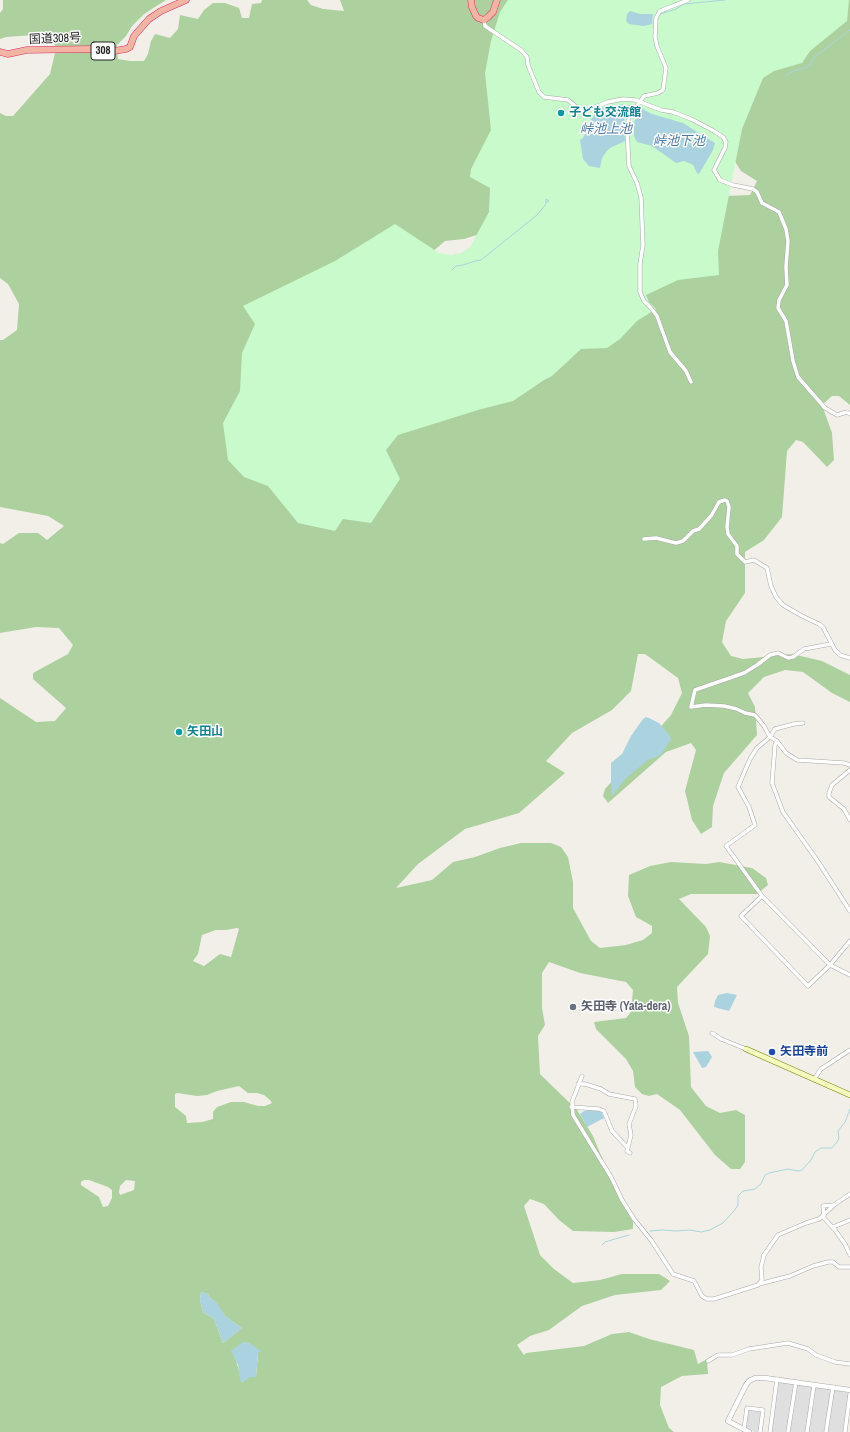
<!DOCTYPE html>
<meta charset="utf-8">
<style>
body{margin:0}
canvas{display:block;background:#f2efe9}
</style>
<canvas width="850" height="1432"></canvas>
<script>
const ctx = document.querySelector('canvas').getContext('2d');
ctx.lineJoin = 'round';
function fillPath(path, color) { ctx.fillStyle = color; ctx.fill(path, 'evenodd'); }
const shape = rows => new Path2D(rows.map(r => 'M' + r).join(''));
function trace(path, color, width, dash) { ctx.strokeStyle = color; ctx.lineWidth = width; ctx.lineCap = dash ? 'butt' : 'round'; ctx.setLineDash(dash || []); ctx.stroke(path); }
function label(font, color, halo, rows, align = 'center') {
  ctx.font = font + ' "Archivo Narrow","Noto Sans JP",sans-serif'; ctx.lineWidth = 3; ctx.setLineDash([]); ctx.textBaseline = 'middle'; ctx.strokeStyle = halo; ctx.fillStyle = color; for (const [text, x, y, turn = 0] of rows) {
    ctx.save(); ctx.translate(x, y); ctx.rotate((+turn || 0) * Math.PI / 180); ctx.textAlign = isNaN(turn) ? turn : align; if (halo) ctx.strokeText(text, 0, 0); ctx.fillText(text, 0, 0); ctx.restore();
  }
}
fillPath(shape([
 [778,1382,794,1384,787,1432,771,1432],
 [798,1384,812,1387,806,1432,790,1432],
 [816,1387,831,1390,825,1432,809,1432],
 [834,1390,835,1390,849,1393,843,1432,828,1432],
 [750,1410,759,1412,761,1413,758,1432,754,1432,746,1427,748,1412]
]), '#e0dfdf');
fillPath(shape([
 [3,0,166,0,144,14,132,26,126,36,117,45,118,59,130,61,144,61,148,54,151,41,155,34,170,38,178,29,180,15,198,19,204,10,213,3,225,3,239,8,242,18,249,18,252,4,261,3,262,0,307,0,311,5,323,9,344,11,340,0,850,0,850,405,839,396,832,396,822,405,832,433,834,460,827,467,803,442,796,440,787,451,782,517,764,540,745,552,745,593,726,621,722,642,731,656,743,659,792,654,822,661,850,675,850,702,832,693,803,672,785,670,764,677,748,693,755,707,757,735,724,773,713,806,712,827,701,834,692,820,685,791,696,750,691,743,666,752,608,803,603,796,605,789,671,715,682,693,678,678,645,654,638,654,631,691,612,710,572,733,546,761,565,773,519,813,465,829,418,864,396,888,432,880,453,862,475,857,500,848,521,843,551,843,561,847,568,857,573,882,573,908,591,941,600,948,626,945,643,940,652,933,652,926,636,917,628,896,629,875,650,866,671,862,706,864,719,862,752,868,766,878,768,885,757,894,691,894,679,899,706,927,710,936,708,954,677,987,678,1003,689,1036,691,1087,706,1106,720,1113,736,1110,745,1115,745,1162,740,1169,731,1169,715,1155,680,1110,657,1094,649,1096,642,1094,635,1087,633,1071,626,1059,596,1029,594,1022,626,1018,631,1012,633,990,626,982,580,973,549,962,542,973,542,1008,545,1025,538,1036,540,1074,577,1110,593,1136,600,1153,633,1222,633,1229,614,1232,573,1231,559,1220,544,1204,530,1199,524,1206,540,1255,554,1269,573,1283,600,1280,622,1274,659,1274,670,1281,661,1290,615,1295,582,1306,549,1330,530,1336,517,1345,524,1355,526,1353,584,1346,612,1334,629,1332,649,1339,694,1350,698,1364,707,1359,708,1374,682,1376,661,1387,660,1405,669,1428,674,1432,0,1432,0,698,36,722,55,721,66,708,33,679,33,673,68,654,73,645,59,628,36,627,0,633,0,543,3,544,19,533,38,533,47,540,64,526,48,516,0,507,0,340,3,340,17,330,19,304,8,284,0,278,0,113,6,116,13,116,50,74,55,53,55,41,47,34,6,37,0,39,0,13,3,9],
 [501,135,734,160,741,171,757,181,750,195,725,196,413,292,432,252,445,241,464,239,486,232],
 [237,928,239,929,231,957,220,954,204,966,193,961,198,954,202,935,216,930,226,930],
 [239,1086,248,1093,257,1093,264,1095,270,1100,272,1103,265,1106,258,1106,244,1102,231,1102,217,1107,213,1112,213,1119,202,1122,187,1123,186,1116,175,1107,175,1094,177,1093,197,1096,207,1095,217,1091],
 [84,1180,89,1180,108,1187,112,1190,112,1198,108,1206,103,1207,99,1197,81,1185,81,1182],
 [126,1180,135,1181,134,1190,120,1195,119,1192,120,1186],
 [201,1292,208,1294,211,1299,214,1301,226,1317,242,1328,223,1343,214,1319,203,1312,200,1300],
 [249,1343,258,1353,256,1377,250,1377,239,1371,235,1357]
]), '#add19e');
fillPath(shape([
 [508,0,849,0,847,21,810,51,802,63,774,71,763,78,742,129,718,251,719,275,678,280,646,295,649,302,656,309,637,321,620,339,607,348,581,349,552,376,544,380,513,401,478,410,398,435,386,450,400,479,371,523,343,519,335,531,298,523,268,486,244,477,228,460,223,423,240,391,242,353,255,324,243,306,335,261,395,224,439,253,451,255,461,253,470,247,489,212,490,188,470,177,471,169,491,130,485,73,491,41,500,12]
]), '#c8facc');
fillPath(shape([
 [630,11,640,14,653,14,652,24,644,26,629,24,626,21,627,14],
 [622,104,624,106,630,105,632,108,624,119,625,141,610,148,606,152,602,158,600,168,589,166,583,159,580,140,583,138,589,125,589,122,597,112,605,108],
 [641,108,652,114,683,123,715,143,713,150,699,174,697,173,693,165,689,163,684,161,676,163,652,146,637,142,634,136,634,122],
 [646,717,649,718,659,723,670,736,671,739,661,755,648,760,625,779,613,795,612,794,611,785,611,763,622,754,631,736,643,719],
 [727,993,737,995,729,1011,714,1007,715,1001,718,995],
 [708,1051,712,1057,706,1067,702,1068,693,1052],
 [594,1109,601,1111,604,1118,587,1127,580,1114,584,1111],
 [201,1292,208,1294,211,1299,217,1303,226,1317,242,1328,223,1343,214,1319,203,1312,200,1300],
 [243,1342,249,1343,261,1351,258,1353,256,1377,250,1377,242,1383,240,1379,238,1365,231,1351]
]), '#aad3df');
trace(shape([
 [660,14,676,9,684,4,725,0],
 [785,76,793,71,807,67,811,64,813,58,850,30],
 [452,270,456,266,463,265,475,261,481,260,537,215,546,204,546,199,549,201,547,202],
 [650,1231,662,1230,676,1231,690,1230,701,1232,710,1230,723,1223,734,1211,738,1205,738,1196,743,1191,755,1189,761,1184,765,1175,769,1173,788,1169,798,1171,802,1170,811,1160,815,1152,821,1148,832,1148,837,1142,839,1138,838,1131,845,1122,850,1109],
 [602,1245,605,1242,629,1235]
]), '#aad3df', 1);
const minor = shape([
 [688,0,660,11,656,18,655,37,657,46,666,68,663,90,658,93,644,96,629,117,627,129,629,166,637,183,641,197,643,245,640,264,640,292,644,301,651,308,657,316,670,352,686,371,691,382],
 [484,20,485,26,521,50,527,57,528,65,539,92,544,97,568,100,579,109,585,111,608,102,623,99,635,100,661,110,673,112,691,119,714,131,723,137,726,142,725,148,714,170,720,180,733,185,753,189,757,192,762,203,779,212,786,229,788,241,786,267,787,285,779,300,778,308,786,321,793,361,798,377,825,408,837,415,847,412,850,414],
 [644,539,656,538,676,543,683,541,693,531,699,529,711,516,719,502,725,500,727,501,729,507,727,527,728,534,737,546,737,554,745,562,754,560,767,568,771,586,776,597,783,605,802,616,819,624,823,627,835,650,840,655,850,658],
 [831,644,804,649,793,657,788,658,778,653,770,655,757,665,744,673,695,690,691,707,706,705,724,706,737,709,745,713,755,715,764,726,770,737,777,741,786,753,797,760,844,763,850,765],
 [803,723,794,724,775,729,770,737,757,748,750,759,738,787,749,807,755,825,726,846,762,896,830,965,850,975],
 [777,741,775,745,772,783,783,812,819,863,850,911],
 [850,770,832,785,829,793,829,797,844,809,850,820],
 [762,896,741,916,808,986,830,965,850,941],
 [712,1033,721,1039,746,1049],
 [582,1076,572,1102,573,1115,611,1177,622,1200,634,1219,651,1240,673,1274,694,1281,702,1296,707,1299,714,1299,758,1285,762,1280,761,1267,764,1255,778,1235,806,1223,819,1219,834,1205,850,1194],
 [815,1078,821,1069,850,1050],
 [578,1084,585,1084,601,1089,609,1094,635,1099,636,1106,629,1124,631,1135,627,1151,630,1153],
 [571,1107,599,1109,604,1111,612,1131,628,1148],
 [824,1216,823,1206,834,1205],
 [823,1217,835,1230,845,1244,850,1255],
 [833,1227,850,1220],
 [759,1284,790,1276,813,1266,828,1262,833,1262,839,1267,850,1267],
 [708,1361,718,1355,732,1355,749,1349,788,1343,808,1349,816,1355,835,1362,850,1364],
 [744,1429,747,1408,763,1410,760,1432],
 [770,1432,777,1379],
 [788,1432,796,1382],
 [807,1432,814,1385],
 [826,1432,833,1387],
 [845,1432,850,1394]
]);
const tertiary = shape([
 [749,1432,728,1421,746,1385,749,1381,755,1378,765,1378,850,1390]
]);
const secondary = shape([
 [746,1049,850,1095]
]);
const trunk = shape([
 [471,0,472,7,476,16,478,18,484,20,488,17,493,12,497,0],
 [0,52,8,54,27,50,91,49,108,52,126,49,130,47,134,36,149,19,161,11,186,0]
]);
trace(minor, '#a9a9a9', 4.5);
trace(tertiary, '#a9a9a9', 5.5);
trace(secondary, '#707d05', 6);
trace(trunk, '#dc2a67', 7);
trace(minor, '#fff', 3.5);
trace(tertiary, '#fff', 4.5);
trace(secondary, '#f7fabf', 5);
trace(trunk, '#f2b4a3', 6);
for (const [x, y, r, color] of [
 [561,113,4,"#0f9aa8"],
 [179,732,4,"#0f9aa8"],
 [573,1007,4,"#6b7280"],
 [772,1052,4,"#1a4fb4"]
]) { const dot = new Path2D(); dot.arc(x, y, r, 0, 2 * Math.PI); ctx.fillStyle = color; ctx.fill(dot); trace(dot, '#fff', 1.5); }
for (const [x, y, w] of [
 [103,51,24]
]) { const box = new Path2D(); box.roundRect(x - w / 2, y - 9, w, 18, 3); ctx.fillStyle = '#fff'; ctx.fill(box); trace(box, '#222', 1); }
label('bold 11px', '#222', null, [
 ["308",103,51]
]);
label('12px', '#222', '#fff', [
 ["国道308号",55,39,-2]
]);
label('bold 12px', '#0d838f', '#fff', [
 ["子ども交流館",569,113],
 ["矢田山",187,732]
], 'left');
label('bold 12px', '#5b616d', '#fff', [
 ["矢田寺 (Yata-dera)",581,1007]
], 'left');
label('bold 12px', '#164399', '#fff', [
 ["矢田寺前",780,1052]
], 'left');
label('italic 13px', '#4a7aab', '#fff', [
 ["峠池上池",606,130],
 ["峠池下池",679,142]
]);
</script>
